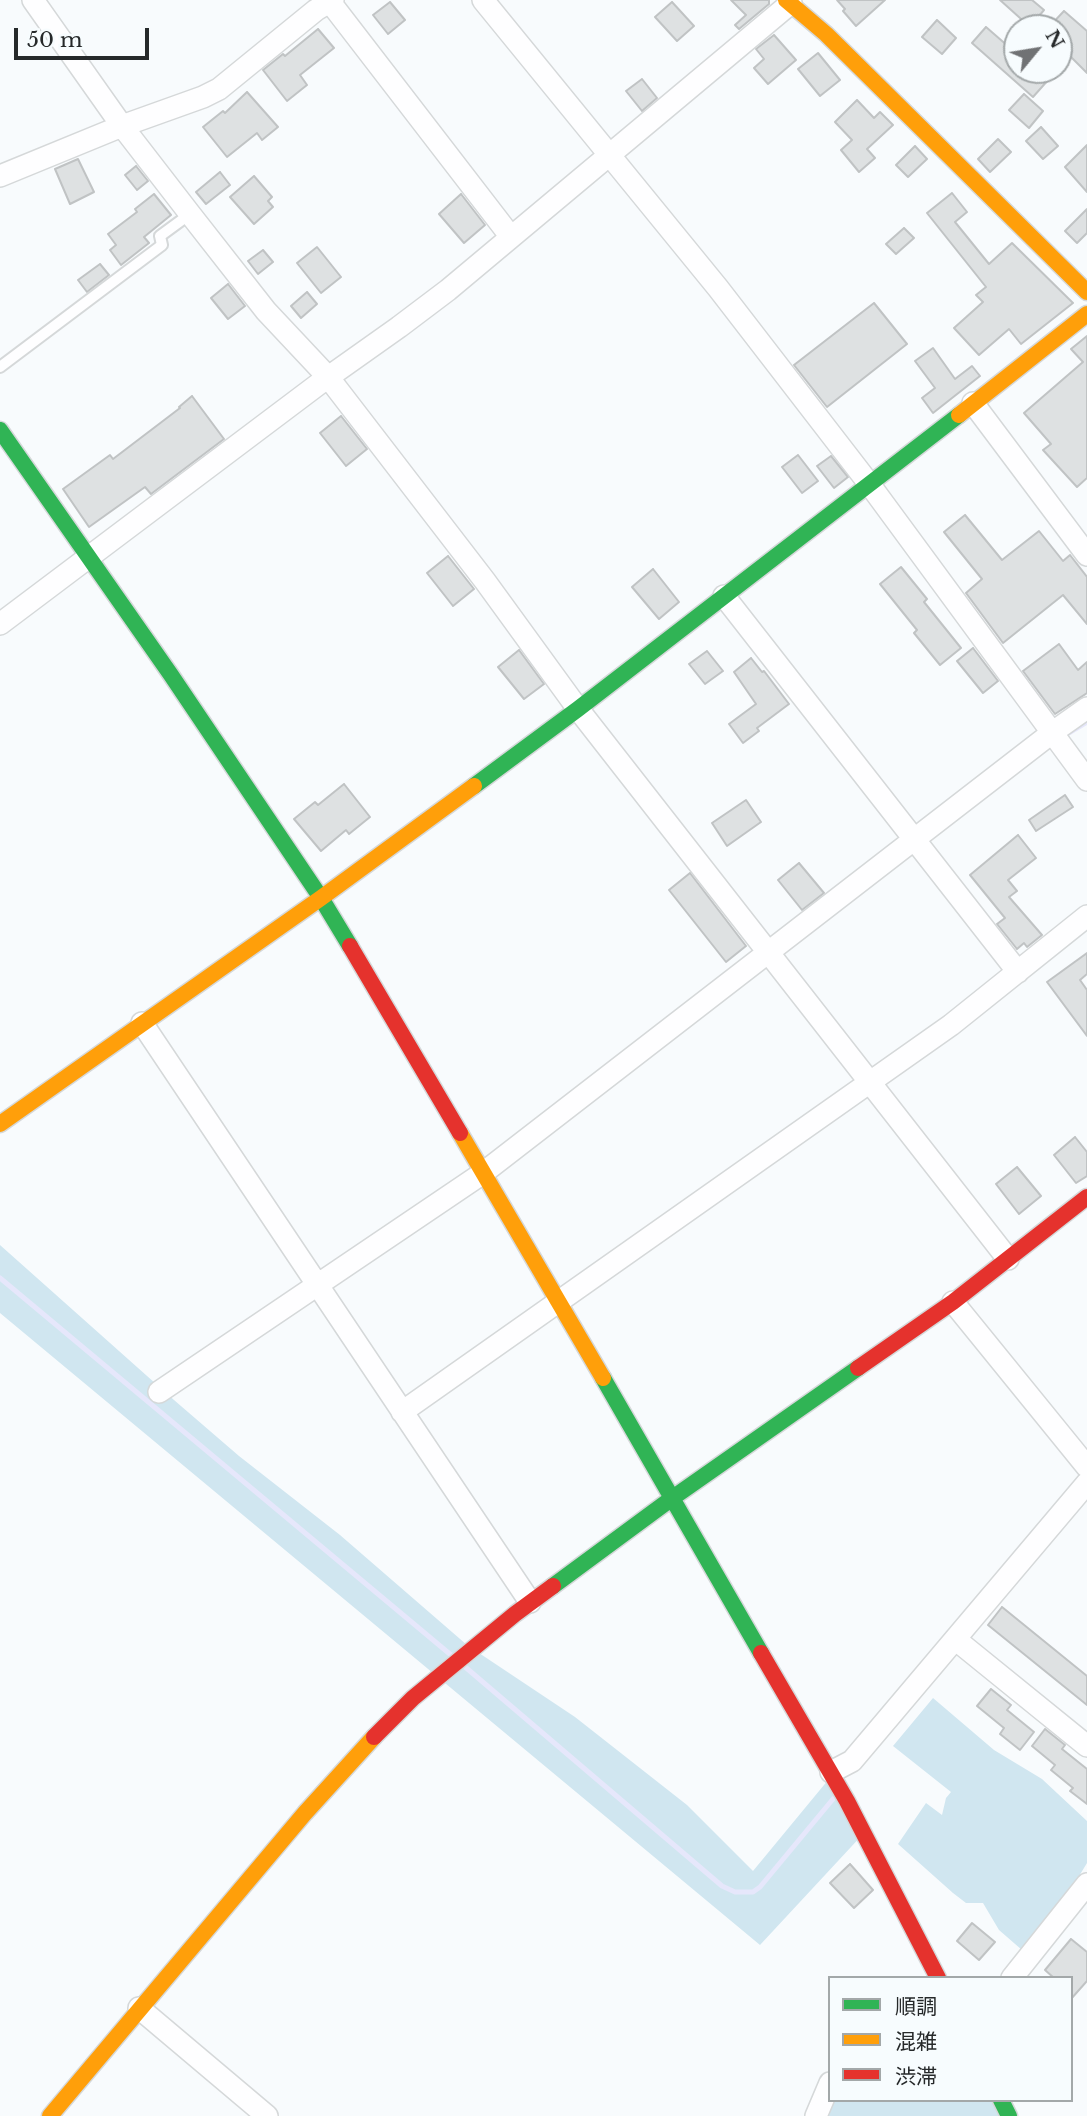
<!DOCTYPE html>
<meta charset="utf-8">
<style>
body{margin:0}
#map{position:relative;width:1087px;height:2116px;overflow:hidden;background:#f8fbfd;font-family:"Libre Baskerville","Noto Sans JP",serif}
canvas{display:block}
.legend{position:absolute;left:828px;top:1976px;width:245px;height:126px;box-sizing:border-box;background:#f7fcfe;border:2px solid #a3a8a9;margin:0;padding:9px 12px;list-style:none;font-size:21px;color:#26292a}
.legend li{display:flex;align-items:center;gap:14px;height:35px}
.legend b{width:35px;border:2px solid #a3a8a9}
.north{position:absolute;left:1003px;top:14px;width:70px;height:70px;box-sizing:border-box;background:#f7fcfe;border:2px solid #a3a8a9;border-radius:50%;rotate:60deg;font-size:19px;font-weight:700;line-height:28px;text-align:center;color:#26292a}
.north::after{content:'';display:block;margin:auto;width:24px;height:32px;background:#707274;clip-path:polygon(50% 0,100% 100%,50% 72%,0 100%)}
.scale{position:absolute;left:14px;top:28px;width:135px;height:32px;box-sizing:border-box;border:4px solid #26292a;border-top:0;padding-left:9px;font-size:21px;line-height:24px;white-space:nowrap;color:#26292a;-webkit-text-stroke:5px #f7fcfe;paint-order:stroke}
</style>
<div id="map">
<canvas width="1087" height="2116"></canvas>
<ul class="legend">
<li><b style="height:9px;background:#30b455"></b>順調</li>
<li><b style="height:9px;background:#ff9f0a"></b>混雑</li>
<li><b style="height:9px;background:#e5322d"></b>渋滞</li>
</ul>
<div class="north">N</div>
<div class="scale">50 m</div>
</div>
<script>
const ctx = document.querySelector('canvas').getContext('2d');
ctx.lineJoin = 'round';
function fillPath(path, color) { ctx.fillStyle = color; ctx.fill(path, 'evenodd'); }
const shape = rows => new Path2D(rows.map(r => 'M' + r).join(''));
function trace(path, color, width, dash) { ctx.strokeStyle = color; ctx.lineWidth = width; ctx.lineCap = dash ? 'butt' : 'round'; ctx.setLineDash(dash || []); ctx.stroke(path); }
fillPath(shape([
 [0,1245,174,1400,239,1456,340,1535,467,1645,575,1717,687,1805,753,1871,838,1768,864,1833,760,1945,0,1313],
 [933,1698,994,1750,1042,1779,1087,1821,1087,1863,1070,1891,1051,1911,1022,1950,999,1930,983,1903,966,1903,953,1893,898,1844,926,1803,942,1815,946,1798,951,1792,893,1746],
 [830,2100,1001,2100,1008,2116,816,2116]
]), '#d0e6f0');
trace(shape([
 [1067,734,1087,722],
 [0,1278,451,1655],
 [464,1666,722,1886,735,1892,753,1892,760,1887,833,1799]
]), '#e6e7fb', 5);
const building = shape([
 [731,0,769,0,769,4,739,29,735,25,746,15,731,0],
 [837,0,885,0,856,26,843,11,845,9,837,0],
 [1000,0,1032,0,1044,10,1030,27,1000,0],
 [390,2,405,20,388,34,373,15,390,2],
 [672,2,694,26,677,41,655,17,672,2],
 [1064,11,1087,31,1087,73,1070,56,1059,68,1059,28,1048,28,1064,11],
 [937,20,956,38,942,54,922,37,937,20],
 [986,27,1017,54,1017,70,1057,70,1033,97,972,43,986,27],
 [318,29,334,48,300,75,307,85,287,101,263,70,283,54,285,56,318,29],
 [774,35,796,60,768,84,754,68,764,59,756,49,774,35],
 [818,53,840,80,820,96,798,69,818,53],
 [642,79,657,98,642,111,626,91,642,79],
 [247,92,278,127,262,140,257,133,227,157,203,127,223,111,225,113,247,92],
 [1024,94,1043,111,1029,128,1009,110,1024,94],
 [857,100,874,118,880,112,893,125,867,149,875,158,859,172,841,150,852,140,835,122,857,100],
 [1041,127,1058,146,1043,159,1026,141,1041,127],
 [998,139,1011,152,990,172,978,159,998,139],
 [1087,145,1087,192,1065,167,1087,145],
 [915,146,927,159,908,177,896,165,915,146],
 [78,159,94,192,70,204,55,169,78,159],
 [136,166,148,181,137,190,125,175,136,166],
 [220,172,230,185,206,204,196,192,220,172],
 [254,176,272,197,268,201,273,207,254,224,230,197,254,176],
 [952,193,967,212,955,222,989,264,1012,243,1073,303,1021,344,1009,329,979,355,954,328,983,302,976,295,986,287,927,213,952,193],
 [154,194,171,215,144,237,149,243,121,265,110,250,116,245,108,234,137,212,135,209,154,194],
 [461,194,485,225,464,243,439,214,461,194],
 [1087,209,1087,233,1077,243,1065,231,1087,209],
 [904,228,914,238,896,254,886,244,904,228],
 [317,247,341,277,321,293,297,263,317,247],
 [263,250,273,262,258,274,248,261,263,250],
 [100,264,109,275,87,292,78,280,100,264],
 [228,284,245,306,228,319,211,298,228,284],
 [307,292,317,304,301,318,291,306,307,292],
 [874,303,907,344,827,407,794,365,874,303],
 [1087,336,1087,478,1077,487,1043,450,1051,444,1024,413,1083,362,1071,349,1087,336],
 [933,348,955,379,972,366,980,376,933,413,922,398,935,388,915,361,933,348],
 [192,396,224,439,151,494,145,487,89,527,63,489,110,455,113,459,180,408,179,407,192,396],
 [341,416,367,449,346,466,320,433,341,416],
 [798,455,818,481,802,493,782,467,798,455],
 [831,456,848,477,834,488,817,466,831,456],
 [965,515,1002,560,1039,531,1063,561,1070,555,1087,577,1087,624,1063,595,1003,643,966,593,982,579,944,532,965,515],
 [448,556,474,589,453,606,427,573,448,556],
 [901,567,927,599,924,602,961,648,940,665,914,633,917,630,880,584,901,567],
 [653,569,679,602,659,619,632,587,653,569],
 [1059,644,1078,670,1087,662,1087,693,1055,714,1023,671,1059,644],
 [973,648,998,681,983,693,957,661,973,648],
 [519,650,544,684,524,699,498,667,519,650],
 [707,651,723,671,705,684,689,664,707,651],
 [751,658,762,672,764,671,789,704,757,728,759,731,743,743,729,724,756,704,734,672,751,658],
 [344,784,370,817,349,834,346,830,321,851,294,819,315,802,318,805,344,784],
 [1065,795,1073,807,1036,831,1029,820,1065,795],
 [746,800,761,822,727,846,712,823,746,800],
 [1018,835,1036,858,1008,880,1017,891,1009,897,1042,935,1027,947,1024,943,1017,949,997,924,1005,918,970,875,1018,835],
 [799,863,824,893,802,910,778,880,799,863],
 [690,873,746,946,726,962,669,890,690,873],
 [1087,953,1087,974,1080,980,1087,990,1087,1036,1047,982,1087,953],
 [1075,1137,1087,1152,1087,1176,1076,1183,1054,1155,1075,1137],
 [1017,1167,1041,1196,1019,1214,996,1184,1017,1167],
 [1002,1607,1087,1676,1087,1705,988,1625,1002,1607],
 [991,1689,1011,1705,1007,1710,1034,1732,1020,1750,1000,1734,1004,1728,977,1706,991,1689],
 [1045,1729,1065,1745,1062,1749,1087,1769,1087,1804,1070,1791,1073,1788,1051,1770,1055,1765,1032,1746,1045,1729],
 [850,1864,873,1890,854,1908,830,1883,850,1864],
 [972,1923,995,1942,979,1960,957,1941,972,1923],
 [1071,1939,1087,1952,1087,1981,1071,1999,1071,1978,1054,1978,1045,1970,1071,1939]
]);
fillPath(building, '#dee1e2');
trace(building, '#c0c3c4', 2);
const lane = shape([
 [0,367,162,245,160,236,190,214]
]);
const street = shape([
 [33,0,122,126,190,214,266,311,328,377,485,581,578,709,1008,1259],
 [483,0,718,288,870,485,1087,780],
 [330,2,511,237],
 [0,176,122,126,203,97,219,89,316,10,333,0],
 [973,403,1087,555],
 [724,596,1018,972],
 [0,624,320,383,399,327,448,290,791,3],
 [142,1023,530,1602],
 [953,1302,1087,1467],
 [159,1392,483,1173,1053,732,1087,708],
 [402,1412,951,1025,1087,916],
 [955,1639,1087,1746],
 [831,1772,852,1761,1087,1483],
 [1012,1978,1087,1884],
 [139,2008,267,2116],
 [816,2116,830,2083]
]);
const fast = shape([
 [0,430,171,675,321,898,350,946],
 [474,786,578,709,959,415],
 [603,1378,761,1653],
 [553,1586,671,1499,858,1368],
 [1001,2100,1009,2116]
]);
const slow = shape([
 [786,0,826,34,1087,292],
 [959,415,1087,314],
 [0,1124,321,898,474,786],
 [460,1133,603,1378],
 [50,2116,305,1813,374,1737]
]);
const jam = shape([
 [350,946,460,1133],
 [858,1368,953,1302,1087,1197],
 [761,1653,847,1801,938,1978],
 [374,1737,413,1698,515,1614,553,1586]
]);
trace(lane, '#d5d8d9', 14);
trace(street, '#d5d8d9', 24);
trace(fast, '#d5d8d9', 19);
trace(slow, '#d5d8d9', 19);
trace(jam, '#d5d8d9', 19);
trace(lane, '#fefeff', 10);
trace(street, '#fefeff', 21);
trace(fast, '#30b455', 16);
trace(slow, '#ff9f0a', 16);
trace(jam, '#e5322d', 16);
</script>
